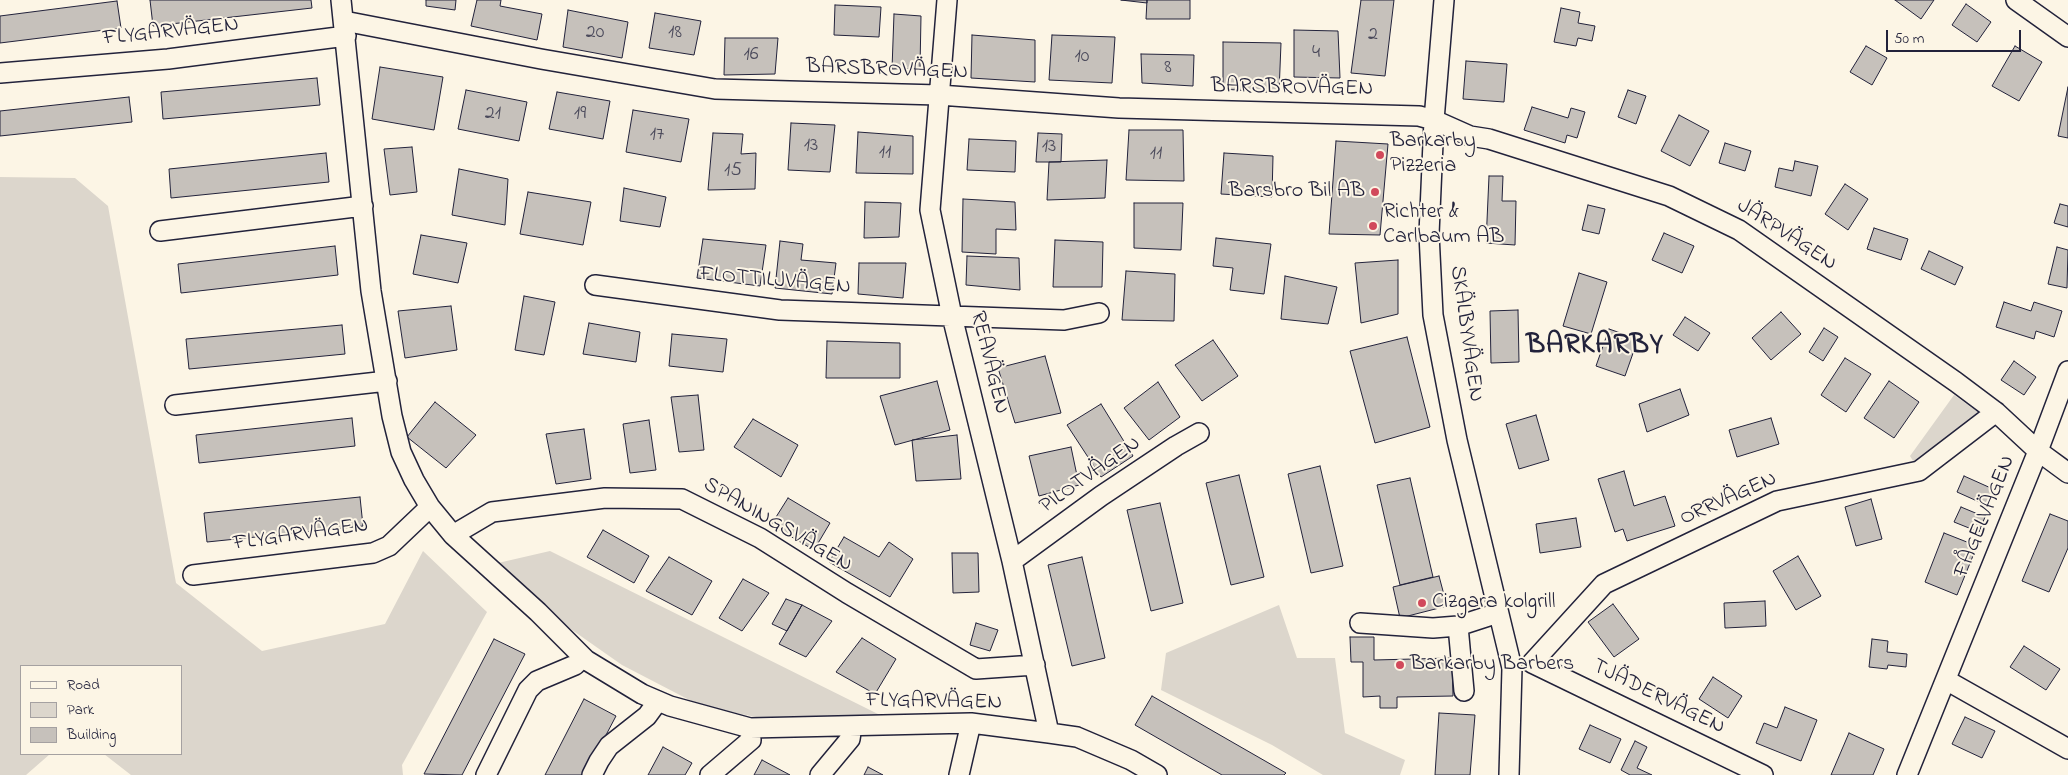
<!DOCTYPE html>
<meta charset="utf-8">
<style>
body{margin:0}
#map{position:relative;width:2068px;height:775px;overflow:hidden;background:#fcf5e5;font-family:"Indie Flower",sans-serif}
canvas{display:block}
.legend{position:absolute;left:20px;top:665px;width:162px;height:90px;box-sizing:border-box;background:#fcf5e5;border:1px solid #a5a1a1;margin:0;padding:6px 9px;list-style:none;font-size:15px;color:#22223b}
.legend li{display:flex;align-items:center;gap:10px;height:25px}
.legend b{width:25px;border:1px solid #a5a1a1}
.scale{position:absolute;left:1886px;top:30px;width:135px;height:22px;box-sizing:border-box;border:2px solid #22223b;border-top:0;padding-left:6px;font-size:15px;line-height:18px;white-space:nowrap;color:#22223b;-webkit-text-stroke:4px #fcf5e5;paint-order:stroke}
</style>
<div id="map">
<canvas width="2068" height="775"></canvas>
<ul class="legend">
<li><b style="height:6px;background:#fcf5e5"></b>Road</li>
<li><b style="height:14px;background:#dcd6cc"></b>Park</li>
<li><b style="height:14px;background:#c6c1bb"></b>Building</li>
</ul>
<div class="scale">50 m</div>
</div>
<script>
const ctx = document.querySelector('canvas').getContext('2d');
ctx.lineJoin = 'round';
function fillPath(path, color) { ctx.fillStyle = color; ctx.fill(path, 'evenodd'); }
const shape = rows => new Path2D(rows.map(r => 'M' + r).join(''));
function trace(path, color, width, dash) { ctx.strokeStyle = color; ctx.lineWidth = width; ctx.lineCap = dash ? 'butt' : 'round'; ctx.setLineDash(dash || []); ctx.stroke(path); }
function label(font, color, halo, rows, align = 'center') {
  ctx.font = font + ' "Indie Flower",sans-serif'; ctx.lineWidth = 4; ctx.setLineDash([]); ctx.textBaseline = 'middle'; ctx.strokeStyle = halo; ctx.fillStyle = color; for (const [text, x, y, turn = 0] of rows) {
    ctx.save(); ctx.translate(x, y); ctx.rotate((+turn || 0) * Math.PI / 180); ctx.textAlign = isNaN(turn) ? turn : align; if (halo) ctx.strokeText(text, 0, 0); ctx.fillText(text, 0, 0); ctx.restore();
  }
}
fillPath(shape([
 [0,177,75,178,108,206,176,583,262,651,385,624,423,551,487,612,402,765,403,775,131,775,104,754,181,754,181,666,21,666,21,754,50,754,26,775,0,775],
 [1954,395,1982,415,1915,464,1910,456],
 [550,551,882,716,756,717,701,706,622,665,555,618,498,563],
 [1279,605,1297,658,1335,658,1345,733,1405,760,1400,775,1323,775,1272,745,1161,690,1166,653]
]), '#dcd6cc');
const building = shape([
 [150,0,311,0,312,8,153,26,150,0],
 [426,0,456,0,455,10,426,6,426,0],
 [477,0,501,0,500,6,542,14,537,40,471,26,477,0],
 [1121,0,1147,0,1147,3,1121,0],
 [1147,0,1190,0,1190,19,1146,19,1147,0],
 [1361,0,1394,0,1385,76,1351,73,1361,0],
 [1895,0,1934,0,1921,19,1895,0],
 [117,1,121,28,0,43,0,16,117,1],
 [1966,4,1991,22,1977,42,1952,25,1966,4],
 [835,5,881,7,879,37,834,35,835,5],
 [1561,8,1580,12,1578,23,1595,26,1592,41,1578,38,1576,46,1554,42,1561,8],
 [568,10,628,22,622,58,563,47,568,10],
 [655,13,701,21,694,55,649,48,655,13],
 [894,14,921,16,920,68,892,69,894,14],
 [1294,30,1338,31,1340,78,1294,77,1294,30],
 [972,35,1035,40,1035,82,971,78,972,35],
 [1052,35,1115,37,1112,83,1049,80,1052,35],
 [725,38,778,38,775,74,724,75,725,38],
 [1223,42,1281,43,1279,93,1223,89,1223,42],
 [1866,46,1887,58,1872,85,1850,72,1866,46],
 [2015,46,2042,62,2019,101,1992,86,2015,46],
 [1141,54,1194,55,1193,86,1142,83,1141,54],
 [1466,61,1507,64,1504,102,1463,99,1466,61],
 [380,67,443,77,434,130,372,119,380,67],
 [317,78,320,105,163,119,161,92,317,78],
 [2068,87,2068,138,2058,136,2068,87],
 [466,90,527,102,519,141,458,129,466,90],
 [1628,90,1646,96,1636,124,1618,117,1628,90],
 [557,92,610,101,603,139,549,129,557,92],
 [129,97,132,122,0,136,0,111,129,97],
 [1532,107,1568,118,1571,108,1585,112,1577,138,1567,135,1565,143,1524,130,1532,107],
 [633,110,689,119,681,162,626,152,633,110],
 [1679,115,1709,131,1690,166,1661,151,1679,115],
 [791,123,835,125,830,172,788,170,791,123],
 [1129,130,1183,130,1184,181,1126,180,1129,130],
 [858,132,913,136,913,174,856,173,858,132],
 [713,133,743,134,741,154,756,153,755,189,708,190,713,133],
 [1038,133,1062,134,1061,162,1036,162,1038,133],
 [969,139,1016,141,1015,172,967,170,969,139],
 [1336,141,1388,144,1380,235,1329,234,1336,141],
 [1725,143,1751,151,1745,171,1719,163,1725,143],
 [412,147,417,192,390,195,384,149,412,147],
 [326,153,329,182,171,198,169,169,326,153],
 [1224,153,1273,156,1272,197,1221,194,1224,153],
 [1107,160,1105,198,1047,200,1049,162,1107,160],
 [1795,161,1818,166,1811,196,1775,187,1779,168,1793,171,1795,161],
 [459,169,508,179,505,225,452,215,459,169],
 [1489,176,1503,176,1502,201,1516,201,1515,245,1486,243,1489,176],
 [1845,184,1868,199,1848,230,1825,214,1845,184],
 [624,188,666,197,660,227,620,221,624,188],
 [528,192,591,202,583,245,520,234,528,192],
 [963,199,1015,202,1016,230,996,229,996,254,962,252,963,199],
 [865,202,901,203,899,237,864,238,865,202],
 [1134,203,1183,203,1181,250,1134,248,1134,203],
 [2060,204,2068,206,2068,227,2054,223,2060,204],
 [1588,205,1605,209,1599,234,1582,230,1588,205],
 [1874,228,1908,239,1901,260,1867,249,1874,228],
 [1664,233,1694,246,1682,273,1652,260,1664,233],
 [421,235,467,243,458,283,413,274,421,235],
 [1216,238,1271,244,1264,294,1230,290,1233,268,1213,266,1216,238],
 [703,239,766,245,760,286,697,278,703,239],
 [1055,240,1103,242,1102,287,1053,287,1055,240],
 [780,241,803,244,801,260,836,263,832,294,775,288,780,241],
 [335,246,338,275,181,293,178,264,335,246],
 [2057,247,2068,250,2067,288,2048,284,2057,247],
 [1929,251,1963,267,1955,285,1921,269,1929,251],
 [967,256,1019,258,1020,290,966,285,967,256],
 [1398,260,1398,314,1361,323,1355,263,1398,260],
 [859,263,906,263,903,298,858,294,859,263],
 [1126,271,1175,274,1174,321,1122,320,1126,271],
 [1579,273,1607,282,1591,334,1563,326,1579,273],
 [1285,276,1337,287,1328,324,1281,319,1285,276],
 [524,296,555,302,544,355,515,350,524,296],
 [2004,302,2031,311,2034,302,2062,311,2054,337,2036,331,2034,339,1996,327,2004,302],
 [451,306,457,350,405,358,398,311,451,306],
 [1518,310,1519,362,1491,363,1490,311,1518,310],
 [1781,312,1801,334,1771,360,1752,338,1781,312],
 [1685,317,1710,333,1698,351,1673,335,1685,317],
 [589,323,640,332,636,362,583,354,589,323],
 [342,325,345,354,189,369,186,339,342,325],
 [1824,328,1838,337,1823,361,1809,352,1824,328],
 [1609,329,1638,339,1625,376,1596,366,1609,329],
 [672,334,727,339,723,372,669,366,672,334],
 [1407,337,1430,427,1375,443,1350,351,1407,337],
 [1213,340,1238,376,1202,401,1175,365,1213,340],
 [827,341,900,343,900,378,826,378,827,341],
 [1045,356,1061,413,1015,423,998,368,1045,356],
 [1845,358,1871,374,1846,412,1821,395,1845,358],
 [2014,361,2036,377,2024,395,2001,380,2014,361],
 [937,381,950,430,895,445,880,396,937,381],
 [1889,381,1919,402,1894,438,1864,418,1889,381],
 [1158,382,1180,417,1149,440,1124,408,1158,382],
 [1680,389,1689,415,1647,432,1639,404,1680,389],
 [698,395,704,450,679,452,671,397,698,395],
 [435,402,476,435,446,468,407,437,435,402],
 [1101,404,1133,456,1101,477,1067,425,1101,404],
 [1536,415,1549,460,1519,469,1506,424,1536,415],
 [352,418,355,446,199,463,196,435,352,418],
 [1771,418,1779,444,1737,457,1729,430,1771,418],
 [753,419,798,445,781,477,734,447,753,419],
 [649,420,656,470,630,473,623,424,649,420],
 [584,429,591,479,556,484,546,434,584,429],
 [957,435,961,479,916,481,912,440,957,435],
 [1071,447,1079,485,1039,496,1029,456,1071,447],
 [1320,466,1343,566,1311,573,1288,474,1320,466],
 [1624,471,1634,506,1665,496,1675,526,1627,541,1623,529,1615,532,1598,479,1624,471],
 [1239,475,1264,577,1231,585,1206,483,1239,475],
 [1964,476,1993,489,1986,505,1957,492,1964,476],
 [1410,478,1433,577,1400,585,1377,485,1410,478],
 [360,497,363,526,207,542,204,513,360,497],
 [788,498,830,523,814,550,771,525,788,498],
 [1871,499,1882,539,1856,546,1845,507,1871,499],
 [1160,503,1183,603,1151,611,1127,510,1160,503],
 [1961,507,1985,517,1979,532,1954,522,1961,507],
 [2050,514,2068,521,2068,548,2049,592,2022,581,2050,514],
 [1576,518,1581,547,1540,553,1536,524,1576,518],
 [603,530,649,556,634,583,587,557,603,530],
 [1944,533,1977,546,1957,595,1925,582,1944,533],
 [844,537,879,557,889,542,913,559,890,597,829,562,844,537],
 [952,553,978,553,979,592,953,593,952,553],
 [1798,556,1821,596,1796,610,1773,571,1798,556],
 [669,557,712,581,692,615,646,591,669,557],
 [1082,557,1105,658,1072,666,1048,565,1082,557],
 [1439,576,1447,606,1400,618,1393,587,1439,576],
 [743,579,769,593,742,631,719,618,743,579],
 [786,599,802,605,787,631,772,624,786,599],
 [1765,601,1766,626,1725,628,1724,603,1765,601],
 [1613,604,1639,639,1614,657,1588,622,1613,604],
 [802,605,832,621,806,657,779,644,802,605],
 [976,623,998,630,990,651,970,645,976,623],
 [1350,637,1374,637,1374,660,1452,658,1453,696,1397,697,1397,708,1380,708,1380,696,1363,697,1363,662,1351,662,1350,637],
 [862,638,896,659,875,694,836,672,862,638],
 [494,639,525,654,462,775,424,774,494,639],
 [1872,639,1888,641,1887,652,1907,654,1906,667,1888,665,1887,669,1869,667,1872,639],
 [2024,646,2060,669,2046,690,2010,667,2024,646],
 [1713,677,1742,696,1728,718,1699,699,1713,677],
 [1152,696,1286,773,1284,775,1222,775,1135,725,1152,696],
 [584,699,616,716,585,775,545,775,584,699],
 [1785,707,1817,720,1801,761,1756,743,1764,723,1777,728,1785,707],
 [1439,713,1475,715,1470,775,1435,775,1439,713],
 [1965,717,1995,731,1982,758,1952,744,1965,717],
 [1590,725,1621,739,1610,763,1579,749,1590,725],
 [1849,733,1884,749,1873,775,1831,775,1849,733],
 [1635,741,1647,747,1637,768,1652,775,1630,775,1621,770,1635,741],
 [663,747,692,763,685,775,648,775,663,747],
 [762,760,790,775,754,775,762,760],
 [868,767,883,775,864,775,868,767]
]);
fillPath(building, '#c6c1bb');
trace(building, '#22223b', 1);
const minor = shape([
 [341,0,371,291,392,416,401,452,414,480,430,507,453,535,538,612,586,660,642,694,670,706,750,728,971,723,1049,733,1077,737,1131,760,1157,775],
 [947,0,930,210,952,316,1012,561,1049,733],
 [1444,0,1434,120,1429,234,1433,315,1457,440,1512,668,1509,775],
 [2016,0,2068,37],
 [344,21,541,59,715,89,939,95,1119,108,1419,116,1434,120,1470,136,1489,139,1669,196,1739,230,1956,382,1996,412,2038,451,2068,473],
 [0,73,168,59,346,36],
 [160,231,363,206],
 [595,285,780,310,1064,320,1099,313],
 [175,405,387,381],
 [453,535,492,512,605,498,682,499,760,538,847,593,976,669,1035,665],
 [1012,561,1101,496,1176,446,1199,433],
 [193,575,373,553,389,546,430,507],
 [1360,623,1433,628,1458,626,1498,613],
 [1458,626,1464,691],
 [1532,663,1604,584,1777,501,1919,471,1996,412],
 [1532,663,1763,775],
 [1946,680,2068,749],
 [486,775,528,690,537,681,575,665,583,657],
 [592,775,599,761,609,746,647,716,658,701],
 [710,775,751,740,750,728],
 [820,775,850,739,852,726],
 [959,775,971,723],
 [1907,775,2038,451,2068,371]
]);
trace(minor, '#22223b', 22);
trace(minor, '#fcf5e5', 19);
for (const [x, y, r, color] of [
 [1380,155,5,"#d1495b"],
 [1375,192,5,"#d1495b"],
 [1373,226,5,"#d1495b"],
 [1422,603,5,"#d1495b"],
 [1400,665,5,"#d1495b"]
]) { const dot = new Path2D(); dot.arc(x, y, r, 0, 2 * Math.PI); ctx.fillStyle = color; ctx.fill(dot); trace(dot, '#fcf5e5', 2); }
label('20px', '#4b4a5b', null, [
 ["20",595,34],
 ["18",675,34],
 ["2",1373,36],
 ["4",1316,54],
 ["16",751,56],
 ["10",1082,58],
 ["8",1168,69],
 ["21",493,115],
 ["19",580,115],
 ["17",657,136],
 ["13",811,147],
 ["13",1049,148],
 ["11",885,154],
 ["11",1156,155],
 ["15",733,172]
]);
label('22px', '#22223b', '#fcf5e5', [
 ["FLYGARVÄGEN",171,33,-6],
 ["BARSBROVÄGEN",887,71,2],
 ["BARSBROVÄGEN",1292,89,1],
 ["JÄRPVÄGEN",1786,236,33],
 ["FLOTTILJVÄGEN",775,282,5],
 ["SKÄLBYVÄGEN",1465,334,82],
 ["REAVÄGEN",988,363,76],
 ["PILOTVÄGEN",1091,476,-35],
 ["ORRVÄGEN",1729,500,-24],
 ["FÅGELVÄGEN",1986,517,-68],
 ["SPANINGSVÄGEN",777,526,30],
 ["FLYGARVÄGEN",301,536,-8],
 ["TJÄDERVÄGEN",1658,698,26],
 ["FLYGARVÄGEN",934,703,1]
]);
label('22px', '#22223b', '#fcf5e5', [
 ["Barkarby",1390,142],
 ["Pizzeria",1390,167],
 ["Barsbro Bil AB",1365,192,"right"],
 ["Richter &",1383,213],
 ["Carlbaum AB",1383,238],
 ["Cizgara kolgrill",1432,603],
 ["Barkarby Barbers",1410,665]
], 'left');
ctx.letterSpacing = '1px';
label('bold 28px', '#22223b', '#fcf5e5', [
 ["BARKARBY",1595,347]
]);
ctx.letterSpacing = '0px';
</script>
